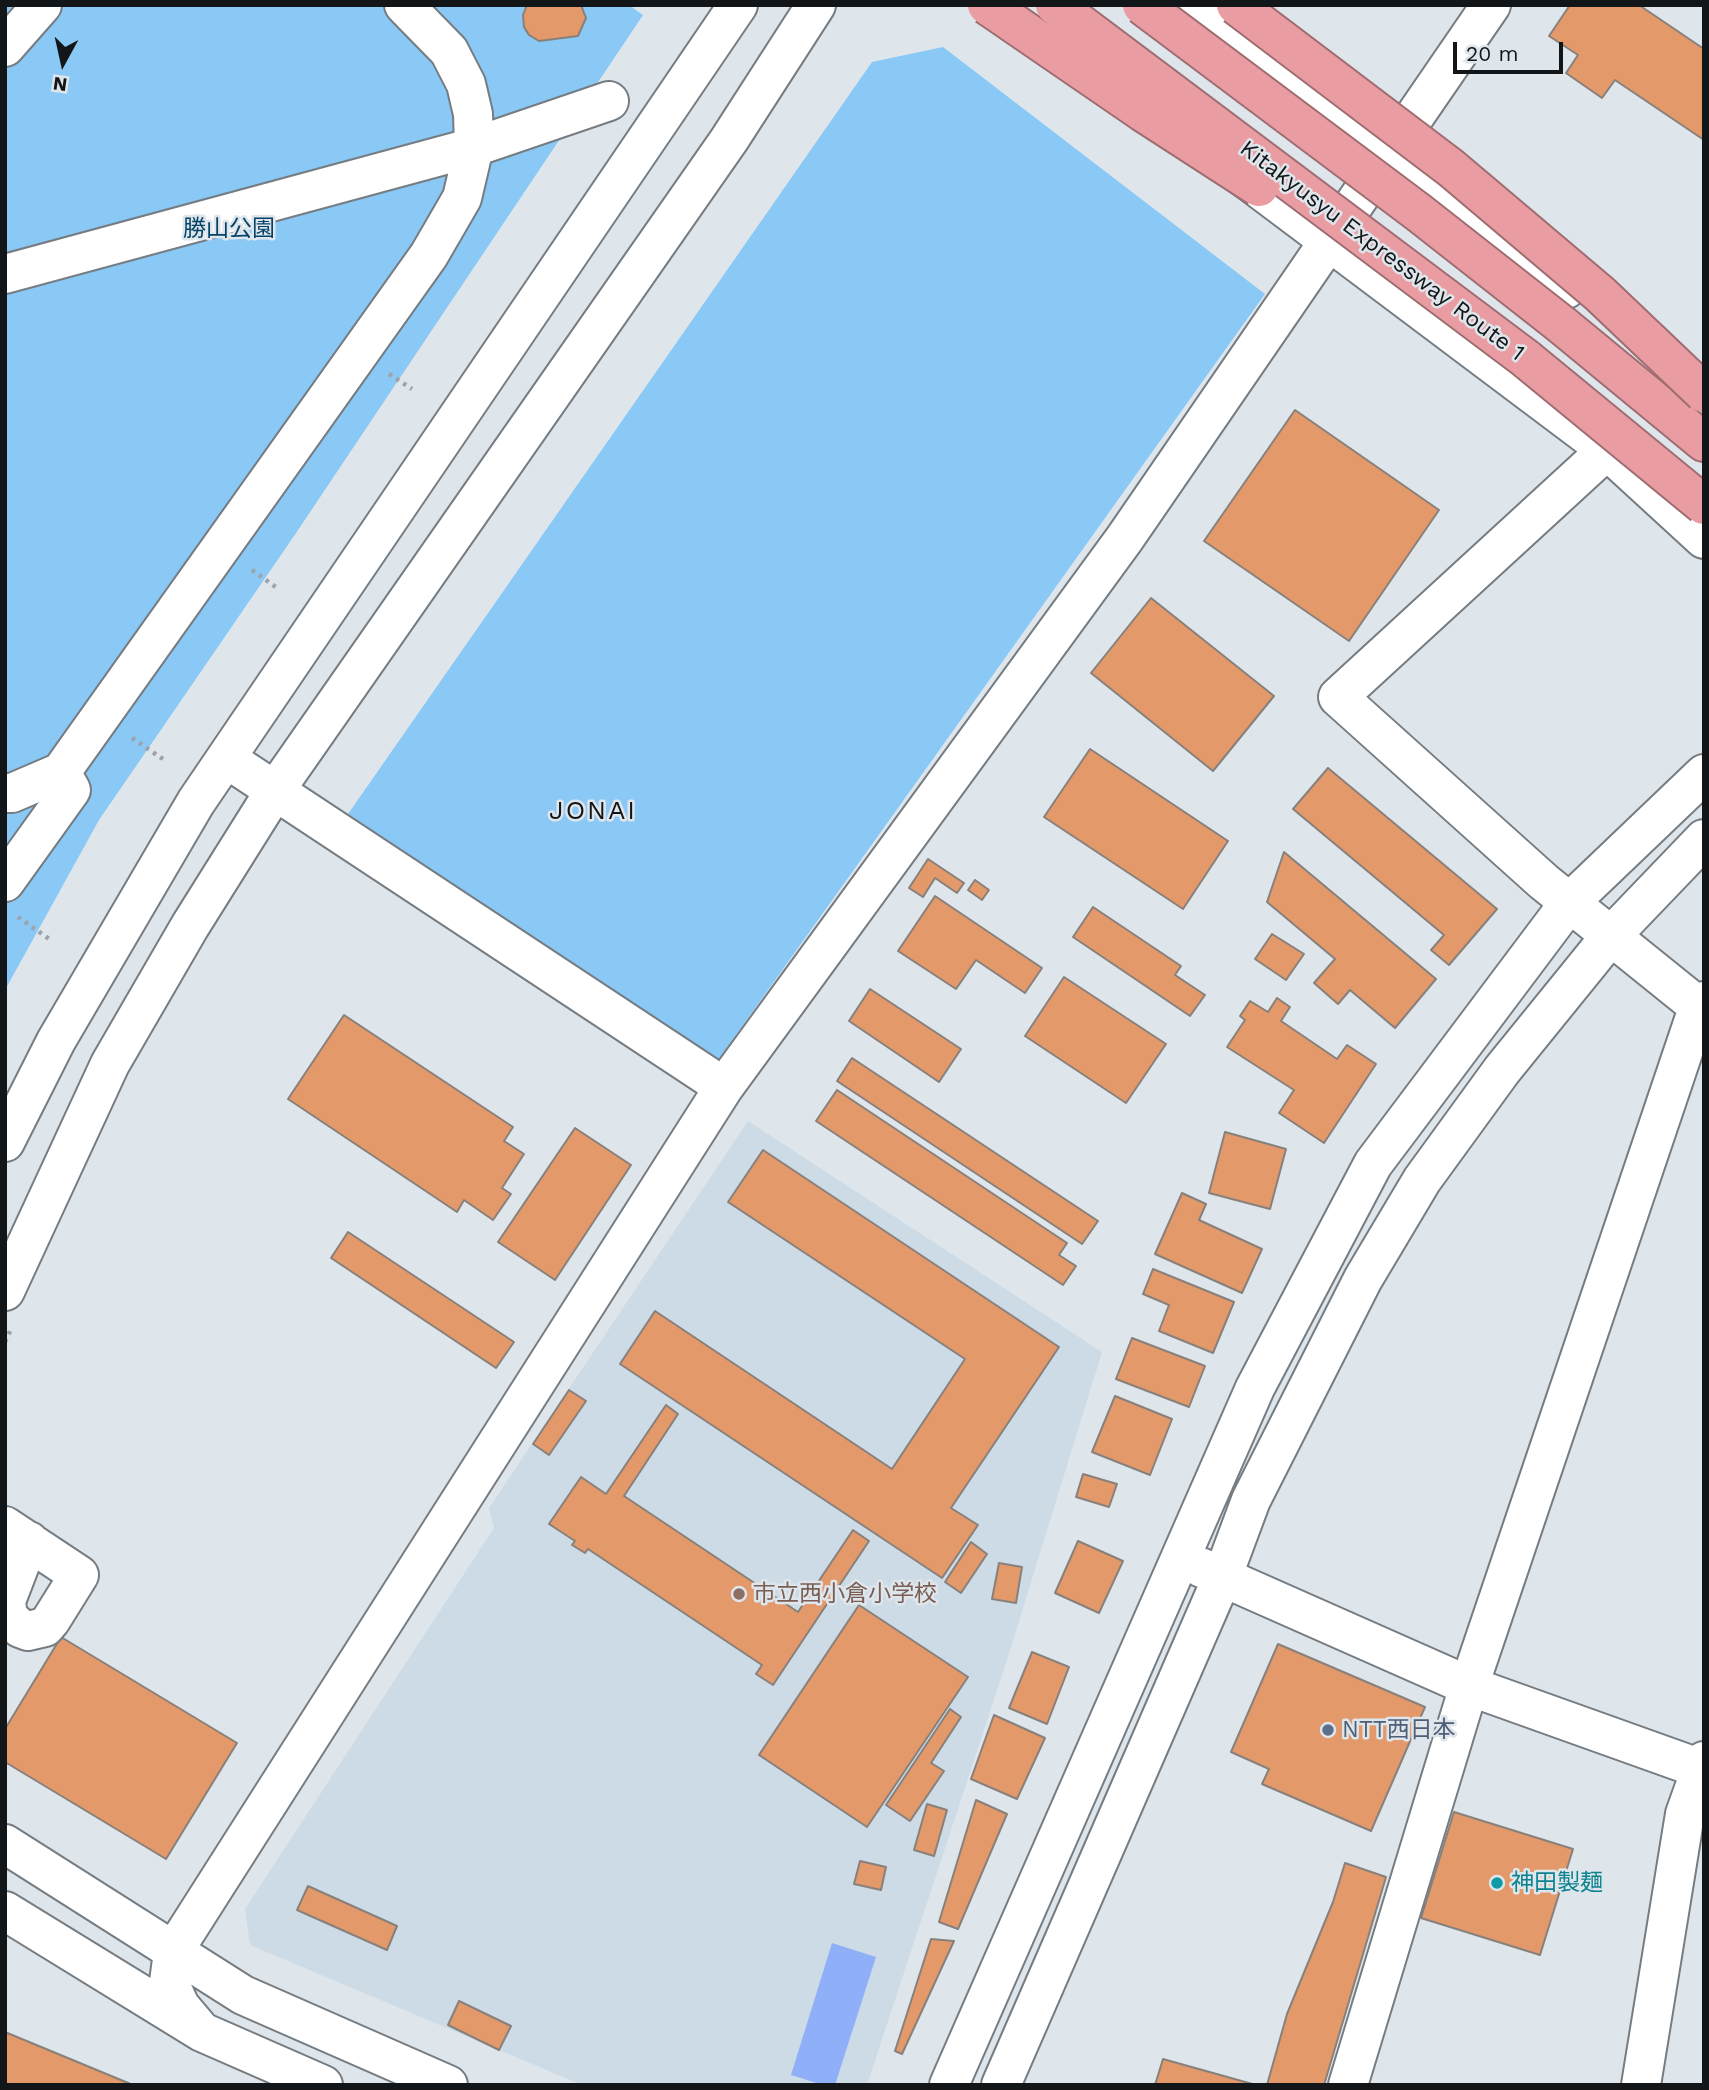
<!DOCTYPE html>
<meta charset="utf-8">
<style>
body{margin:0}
#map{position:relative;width:1709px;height:2090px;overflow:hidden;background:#dee6ec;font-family:"Work Sans",sans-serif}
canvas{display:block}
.frame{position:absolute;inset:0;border:7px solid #131618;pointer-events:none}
.north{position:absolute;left:28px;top:28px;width:70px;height:70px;-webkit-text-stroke:5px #dee6ec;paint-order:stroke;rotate:188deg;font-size:19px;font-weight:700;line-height:28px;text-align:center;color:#131618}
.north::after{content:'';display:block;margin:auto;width:24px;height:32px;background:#131618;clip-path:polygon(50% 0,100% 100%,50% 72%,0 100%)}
.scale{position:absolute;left:1453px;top:42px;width:110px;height:32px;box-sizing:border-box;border:4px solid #131618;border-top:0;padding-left:9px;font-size:21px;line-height:24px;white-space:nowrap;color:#131618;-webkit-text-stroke:5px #dee6ec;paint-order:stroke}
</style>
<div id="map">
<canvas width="1709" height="2090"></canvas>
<div class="frame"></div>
<div class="north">N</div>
<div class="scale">20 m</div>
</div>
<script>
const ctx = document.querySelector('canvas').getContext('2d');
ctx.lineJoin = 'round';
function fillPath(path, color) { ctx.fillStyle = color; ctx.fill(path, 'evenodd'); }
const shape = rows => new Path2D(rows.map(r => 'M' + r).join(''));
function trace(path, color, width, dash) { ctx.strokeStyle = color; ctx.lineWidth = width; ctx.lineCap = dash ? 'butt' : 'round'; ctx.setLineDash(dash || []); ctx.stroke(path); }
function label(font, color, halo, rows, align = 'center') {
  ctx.font = font + ' "Work Sans","Noto Sans JP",sans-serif'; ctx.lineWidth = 5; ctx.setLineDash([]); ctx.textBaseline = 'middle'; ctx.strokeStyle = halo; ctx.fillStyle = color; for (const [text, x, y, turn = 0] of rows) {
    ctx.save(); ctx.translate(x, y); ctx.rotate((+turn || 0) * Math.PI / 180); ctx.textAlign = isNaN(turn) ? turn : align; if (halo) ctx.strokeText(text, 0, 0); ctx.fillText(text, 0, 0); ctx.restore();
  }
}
fillPath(shape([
 [748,1121,1102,1352,1007,1660,867,2085,582,2085,250,1945,245,1909,494,1528,489,1508]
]), '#ccdbe6');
fillPath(shape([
 [5,5,629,5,643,15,294,536,99,820,5,990],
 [943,47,1265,294,718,1060,348,814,872,62]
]), '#8ac8f5');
fillPath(shape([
 [832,1943,876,1957,835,2085,823,2085,791,2075]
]), '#8fb0f8');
const building = shape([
 [581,5,586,18,578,36,539,41,529,35,524,27,523,15,527,5,581,5],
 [1570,5,1639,5,1704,49,1704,140,1615,80,1602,98,1566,73,1578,55,1549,36,1570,5],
 [1295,410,1439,510,1349,641,1204,541,1295,410],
 [1151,598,1274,696,1213,771,1091,673,1151,598],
 [1090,749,1228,841,1183,909,1044,817,1090,749],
 [1328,768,1497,909,1449,965,1431,950,1444,935,1293,809,1328,768],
 [1284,852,1436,979,1395,1028,1350,990,1338,1004,1314,983,1335,959,1267,902,1284,852],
 [928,859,964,883,957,893,935,878,923,897,909,888,928,859],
 [975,880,989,890,982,900,968,890,975,880],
 [935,896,1042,968,1025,993,976,960,956,989,898,951,935,896],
 [1093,907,1181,966,1175,975,1205,995,1190,1016,1073,937,1093,907],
 [1272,934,1304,954,1286,980,1255,959,1272,934],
 [1064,977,1166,1044,1126,1103,1025,1036,1064,977],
 [870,989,961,1049,939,1082,849,1021,870,989],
 [1277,998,1290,1007,1281,1021,1337,1059,1347,1045,1376,1064,1324,1143,1279,1113,1294,1090,1227,1047,1245,1020,1240,1016,1250,1001,1268,1012,1277,998],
 [344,1015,513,1127,504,1141,524,1154,502,1188,511,1194,493,1220,464,1200,457,1212,288,1099,344,1015],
 [852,1058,1098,1221,1082,1244,837,1081,852,1058],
 [837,1090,1067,1243,1059,1255,1076,1266,1063,1285,816,1121,837,1090],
 [575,1128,631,1165,555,1280,498,1242,575,1128],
 [1225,1132,1286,1149,1270,1209,1209,1193,1225,1132],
 [763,1150,1059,1347,951,1508,978,1525,942,1578,620,1364,655,1311,892,1469,965,1359,728,1202,763,1150],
 [1182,1193,1206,1204,1199,1220,1262,1249,1242,1293,1155,1254,1182,1193],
 [348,1232,514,1342,496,1368,331,1258,348,1232],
 [1153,1269,1234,1302,1213,1353,1159,1331,1169,1305,1143,1294,1153,1269],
 [1132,1338,1205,1366,1189,1407,1116,1379,1132,1338],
 [569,1390,586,1401,549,1455,533,1444,569,1390],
 [1115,1396,1172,1419,1150,1475,1092,1452,1115,1396],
 [666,1405,678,1414,624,1496,798,1612,853,1530,869,1541,773,1685,756,1674,762,1665,588,1549,585,1553,572,1545,575,1541,549,1524,581,1477,606,1494,666,1405],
 [1083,1474,1117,1484,1109,1507,1076,1497,1083,1474],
 [1078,1541,1123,1561,1099,1613,1055,1593,1078,1541],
 [971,1542,987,1554,961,1593,945,1582,971,1542],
 [999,1563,1022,1567,1016,1603,992,1599,999,1563],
 [859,1605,968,1677,867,1827,759,1755,859,1605],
 [61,1637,237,1743,166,1859,5,1762,5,1729,61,1637],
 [1278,1644,1425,1707,1371,1831,1262,1784,1269,1769,1231,1752,1278,1644],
 [1032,1652,1069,1667,1047,1724,1009,1708,1032,1652],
 [950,1709,961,1717,931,1763,944,1771,910,1821,886,1805,950,1709],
 [994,1715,1045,1738,1017,1799,971,1779,994,1715],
 [976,1800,1007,1814,958,1929,939,1922,976,1800],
 [927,1804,947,1810,934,1856,914,1850,927,1804],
 [1454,1812,1573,1849,1540,1955,1421,1918,1454,1812],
 [860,1861,886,1867,881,1890,854,1884,860,1861],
 [1345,1863,1386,1877,1324,2085,1267,2085,1287,2014,1333,1902,1345,1863],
 [308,1886,397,1926,387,1950,297,1910,308,1886],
 [931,1939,954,1941,902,2054,895,2051,931,1939],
 [459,2001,511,2026,499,2050,448,2025,459,2001],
 [5,2032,133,2085,5,2085,5,2032],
 [1163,2059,1256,2085,1155,2085,1163,2059]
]);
fillPath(building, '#e4996a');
trace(building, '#88807b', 2);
const minor = shape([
 [1195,5,1392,149,1566,289],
 [5,47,42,5],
 [1233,169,1607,450,1704,539],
 [5,274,474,147,609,101],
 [1607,450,1338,697,1544,882,1704,1011],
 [227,759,724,1087],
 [5,793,12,793,61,772,429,255,462,198,474,147,473,114,466,84,449,51,404,5],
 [5,882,71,790,61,772],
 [5,1142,56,1041,196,802,738,5],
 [5,1291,110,1064,190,926,274,792,729,140,816,5],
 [5,1526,79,1575,51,1620,45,1627,28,1631,20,1628,8,1617,6,1601,29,1541],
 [1200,1567,1469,1686,1704,1770],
 [5,1844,243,1995,448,2085],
 [5,1911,202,2032,323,2085],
 [202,2032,180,2006,169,1982,173,1952,724,1087,1125,538,1491,5],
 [949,2085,1255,1388,1373,1164,1569,903,1704,774],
 [1001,2085,1222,1578,1251,1500,1363,1279,1422,1180,1502,1070,1609,938,1704,839],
 [1348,2085,1469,1686,1698,1008,1704,1001],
 [1641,2085,1685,1814,1704,1761]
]);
const highway = shape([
 [1562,325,1704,442]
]);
trace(minor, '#757c82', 42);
trace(highway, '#9e6d71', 42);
trace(shape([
 [389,374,412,389],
 [252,570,277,588],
 [132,738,163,759],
 [18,917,52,941],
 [5,1342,12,1327]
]), '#9da3a8', 4.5, [3.5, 5]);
trace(minor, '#fff', 38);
trace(highway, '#e99ca1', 38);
const highwayBridge = shape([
 [987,5,1143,112,1259,187],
 [1055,5,1525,358,1704,505],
 [1142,5,1418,212,1562,325],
 [1236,5,1451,168,1600,294,1704,393]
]);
trace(highwayBridge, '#9e6d71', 42, []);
trace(highwayBridge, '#e99ca1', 38);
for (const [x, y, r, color] of [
 [739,1594,7,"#8d6e63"],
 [1328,1730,7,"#5c6f8a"],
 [1497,1883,7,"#0f9aa8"]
]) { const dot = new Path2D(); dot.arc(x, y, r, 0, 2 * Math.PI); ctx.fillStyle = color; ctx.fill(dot); trace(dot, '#dee6ec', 2.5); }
label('23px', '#044367', '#dee6ec', [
 ["勝山公園",229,229]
]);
label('23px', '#131618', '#dee6ec', [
 ["Kitakyusyu Expressway Route 1",1382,251,37]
]);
label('23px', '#785e54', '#dee6ec', [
 ["市立西小倉小学校",753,1594]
], 'left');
label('23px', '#4e5e75', '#dee6ec', [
 ["NTT西日本",1342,1730]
], 'left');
label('23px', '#0d838f', '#dee6ec', [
 ["神田製麺",1511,1883]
], 'left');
ctx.letterSpacing = '2px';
label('26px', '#131618', '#dee6ec', [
 ["JONAI",593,811]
]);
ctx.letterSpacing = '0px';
</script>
